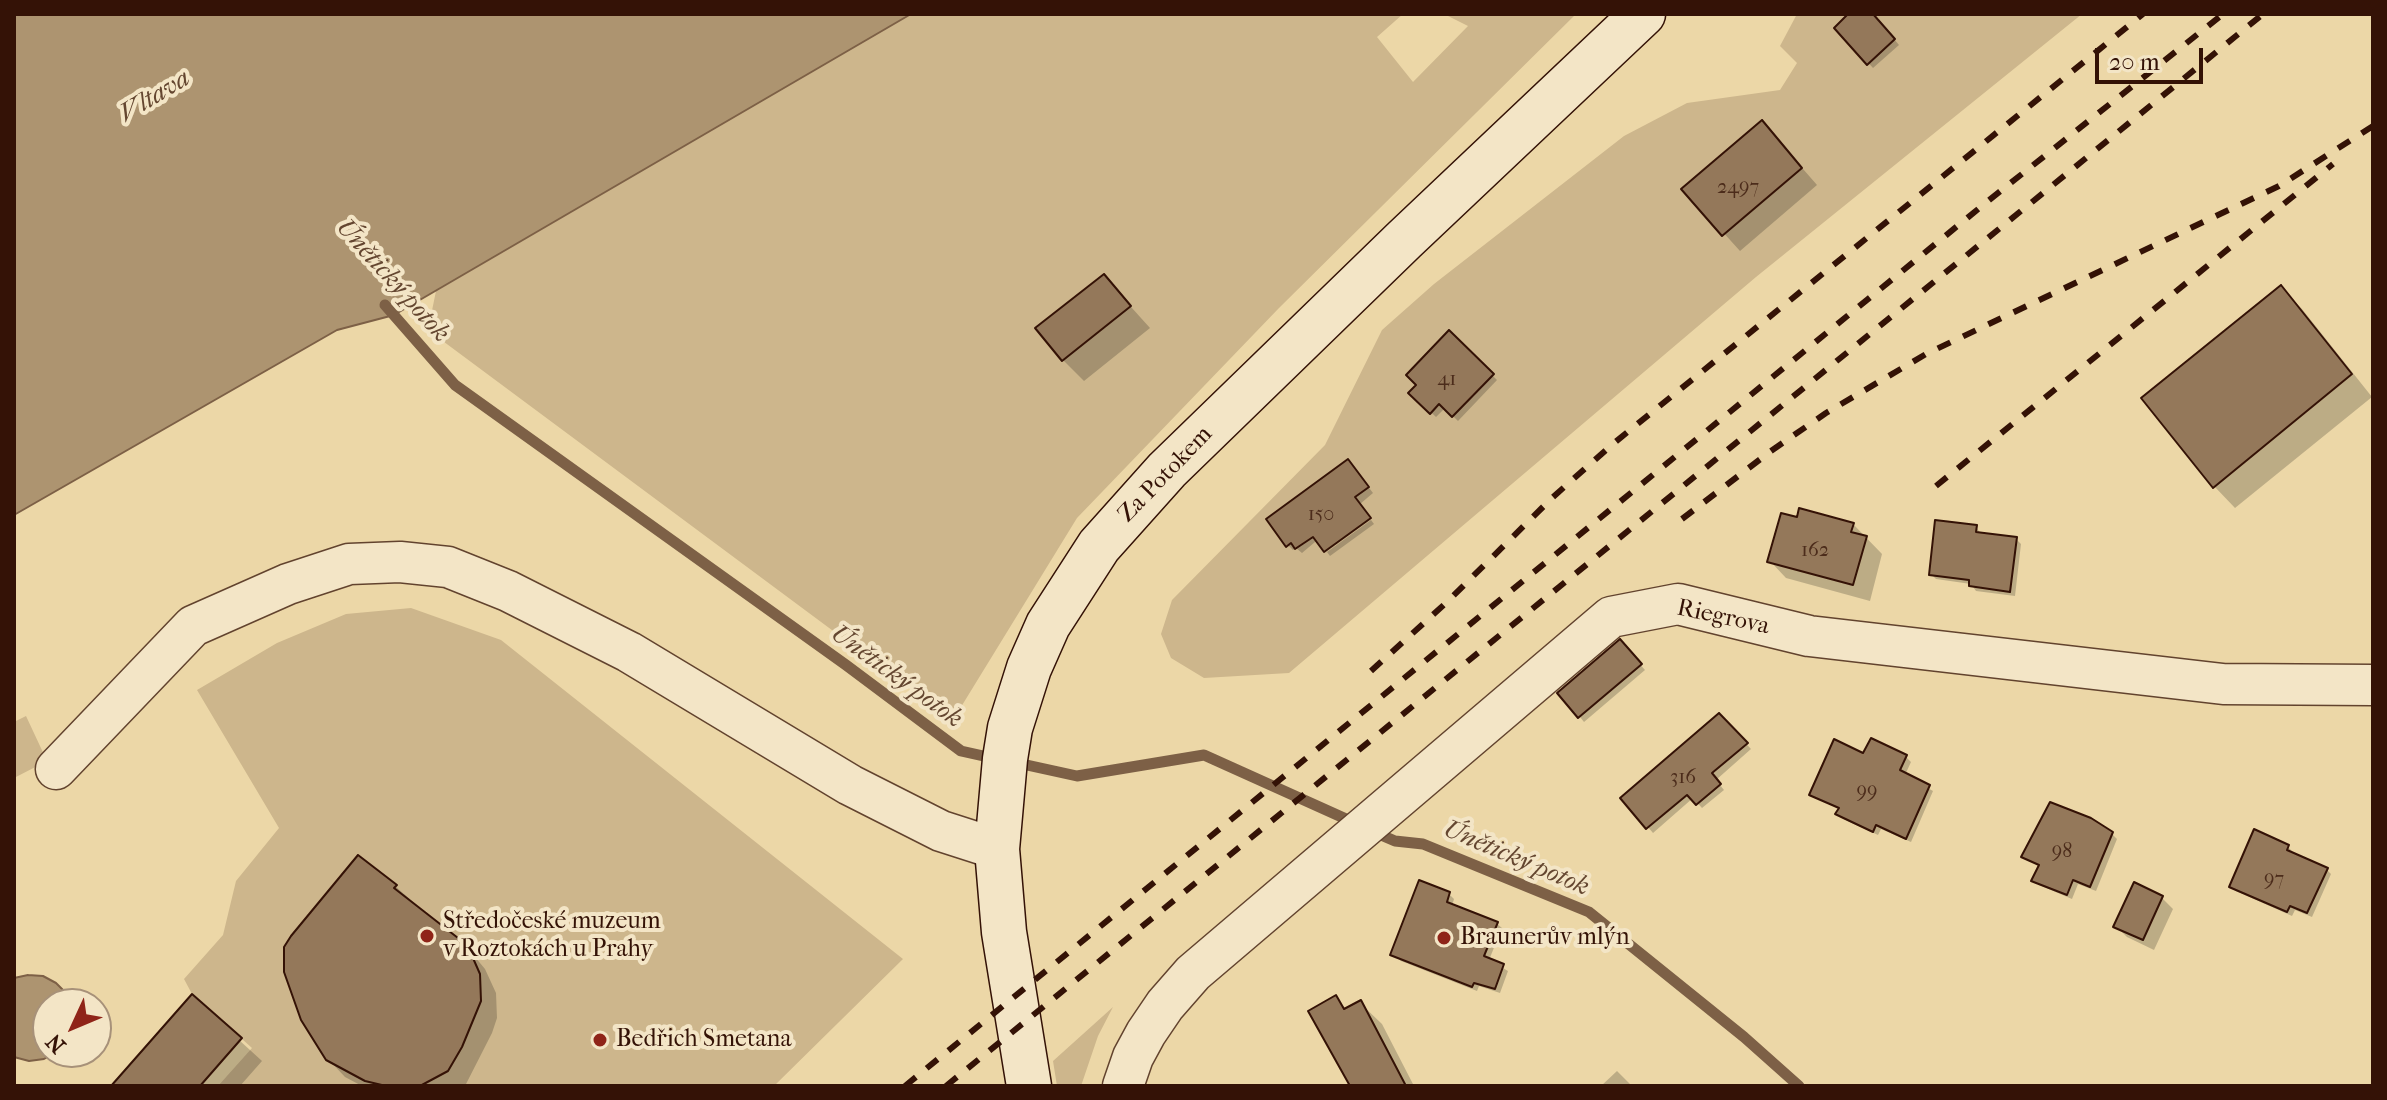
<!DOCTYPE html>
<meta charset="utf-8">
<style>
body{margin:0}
#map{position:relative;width:2387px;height:1100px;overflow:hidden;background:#ecd7a7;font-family:"IM FELL French Canon",serif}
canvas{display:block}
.frame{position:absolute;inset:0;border:16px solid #341206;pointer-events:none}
.north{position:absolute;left:32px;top:988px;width:80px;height:80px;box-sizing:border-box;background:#f3e5c6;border:2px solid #a79179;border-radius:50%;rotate:226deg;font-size:22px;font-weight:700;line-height:32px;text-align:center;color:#341206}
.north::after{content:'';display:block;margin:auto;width:28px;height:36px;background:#8f2418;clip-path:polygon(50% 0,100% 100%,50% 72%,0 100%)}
.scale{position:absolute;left:2095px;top:48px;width:108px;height:36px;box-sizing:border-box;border:4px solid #341206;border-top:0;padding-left:10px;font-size:24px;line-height:28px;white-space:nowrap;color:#341206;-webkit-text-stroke:6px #f3e5c6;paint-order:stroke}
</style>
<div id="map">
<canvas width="2387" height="1100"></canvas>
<div class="frame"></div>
<div class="north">N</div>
<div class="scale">20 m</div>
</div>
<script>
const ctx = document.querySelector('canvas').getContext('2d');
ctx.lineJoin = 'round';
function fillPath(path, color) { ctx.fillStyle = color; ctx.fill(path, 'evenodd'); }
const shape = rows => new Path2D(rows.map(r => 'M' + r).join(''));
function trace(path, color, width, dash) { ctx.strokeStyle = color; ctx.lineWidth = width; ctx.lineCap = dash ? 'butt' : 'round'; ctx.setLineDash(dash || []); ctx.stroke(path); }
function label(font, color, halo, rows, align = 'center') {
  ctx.font = font + ' "IM FELL French Canon",serif'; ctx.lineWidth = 8; ctx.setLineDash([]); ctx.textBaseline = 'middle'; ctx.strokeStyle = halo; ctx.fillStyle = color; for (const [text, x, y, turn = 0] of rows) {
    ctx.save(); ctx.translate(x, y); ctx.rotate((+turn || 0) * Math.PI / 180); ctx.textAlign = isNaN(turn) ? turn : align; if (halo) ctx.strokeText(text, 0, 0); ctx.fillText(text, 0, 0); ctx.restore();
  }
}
fillPath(shape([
 [911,14,1403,14,1377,37,1413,82,1468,26,1444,14,1576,14,1279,308,1077,518,953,720,428,330,436,291],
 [1797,14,2082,14,1756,277,1289,673,1204,678,1171,658,1161,634,1172,600,1325,445,1382,330,1434,284,1624,136,1687,103,1780,90,1797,63,1780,46],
 [411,608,501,640,903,959,774,1086,420,1086,448,1071,462,1047,481,1001,480,974,469,950,458,938,394,888,396,884,358,855,291,936,284,947,284,972,301,1020,326,1060,365,1081,386,1086,218,1086,252,1048,192,994,184,979,223,935,236,881,279,828,197,690,277,643,346,614],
 [26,716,47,761,14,778,14,722],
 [1113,1007,1098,1036,1081,1086,1057,1086,1053,1061]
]), '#cdb68c');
const water = shape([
 [14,14,911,14,394,315,337,330,14,515,14,14],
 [28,975,43,976,56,983,67,994,71,1004,48,1004,48,1052,56,1052,44,1059,29,1061,14,1057,14,978,28,975]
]);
fillPath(water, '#ad9470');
trace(water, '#7d6046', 2);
fillPath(shape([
 [1851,14,1873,14,1899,45,1873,68,1837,28],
 [1762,122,1817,185,1740,251,1684,189],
 [1104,277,1150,328,1084,381,1063,360],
 [2280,287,2302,309,2372,397,2235,508,2214,486],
 [1449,333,1497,380,1458,421,1445,408,1436,417,1411,393],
 [1353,467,1373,493,1302,553,1296,548,1293,550,1288,545],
 [1798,519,1853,524,1882,554,1870,601,1786,578,1770,561],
 [1371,520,1374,524,1330,556,1327,552],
 [1976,527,1981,534,2016,539,2021,544,2015,596,1976,591,1971,584,1936,579,1931,574],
 [1620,642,1645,670,1584,722,1580,717],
 [1719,715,1751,749,1716,780,1724,790,1702,808,1693,798,1653,833,1623,798],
 [1872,740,1906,757,1911,762,1905,775,1933,791,1911,842,1881,829,1878,835,1843,819,1838,814,1840,810,1811,794,1864,756],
 [2112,834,2117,839,2096,891,2078,884,2072,899,2039,885,2034,880,2040,867,2024,857],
 [2288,847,2293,852,2292,854,2326,869,2331,874,2312,917,2295,910,2292,916,2236,891,2231,886],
 [395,886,475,957,485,969,496,993,497,1018,492,1033,465,1086,362,1086,345,1077,328,1059,286,972],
 [1449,894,1454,899,1452,906,1496,923,1502,928,1489,960,1508,971,1500,993,1479,986,1477,991,1401,961,1396,956],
 [2162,898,2173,909,2154,950,2127,937,2116,926],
 [192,997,262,1061,240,1086,113,1086],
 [1335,998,1347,1010,1360,1003,1382,1024,1414,1086,1353,1086],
 [1617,1071,1632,1086,1601,1086]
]), '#0003');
trace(shape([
 [385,305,455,385,846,665,961,751,997,759],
 [1013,762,1077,776,1204,755,1355,823],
 [1374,832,1395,841,1423,844,1589,912,1744,1037,1799,1086]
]), '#7d6046', 11);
const building = shape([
 [1848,14,1873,14,1895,39,1867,65,1834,28,1848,14],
 [1762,120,1802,168,1722,236,1681,189,1762,120],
 [1104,274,1131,306,1062,361,1035,328,1104,274],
 [2281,285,2352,374,2213,488,2141,398,2281,285],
 [1449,330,1494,374,1452,417,1439,404,1430,414,1408,393,1416,385,1406,375,1449,330],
 [1348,459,1369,487,1355,497,1371,518,1324,552,1313,537,1295,549,1291,543,1286,547,1266,519,1348,459],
 [1799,508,1854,523,1851,532,1867,536,1853,585,1767,562,1781,513,1797,517,1799,508],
 [1935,520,1977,525,1976,532,2017,537,2010,592,1969,586,1969,580,1929,575,1935,520],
 [1620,639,1642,664,1578,718,1557,693,1620,639],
 [1719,713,1748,743,1712,773,1721,784,1696,805,1687,795,1646,829,1620,798,1719,713],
 [1871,738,1907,755,1900,770,1930,785,1906,839,1876,825,1873,832,1835,814,1839,808,1809,795,1834,739,1863,753,1871,738],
 [2050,802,2091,818,2113,832,2090,887,2073,880,2067,895,2031,881,2039,865,2021,857,2050,802],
 [2254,829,2289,845,2287,850,2328,868,2307,913,2290,906,2287,912,2229,887,2254,829],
 [358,855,397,885,394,888,458,938,469,949,480,974,481,1001,462,1047,448,1071,420,1086,386,1086,365,1081,326,1060,301,1020,284,972,284,947,291,936,358,855],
 [1419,880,1450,892,1447,902,1498,922,1484,956,1504,964,1495,989,1474,983,1472,987,1390,955,1419,880],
 [2134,882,2163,896,2143,940,2113,927,2134,882],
 [192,994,242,1038,200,1086,111,1086,192,994],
 [1336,995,1344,1009,1361,1000,1406,1086,1350,1086,1308,1011,1336,995]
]);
fillPath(building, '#94785a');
trace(building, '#341206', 2);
const minor = shape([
 [56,769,193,626,288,584,349,564,400,562,448,567,508,591,629,652,850,785,941,831,997,849],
 [1123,1086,1133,1057,1146,1033,1165,1005,1193,973,1611,617,1678,604,1809,636,2223,684,2373,685]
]);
const secondary = shape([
 [1029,1086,1004,932,997,849,1005,759,1010,728,1029,668,1048,625,1099,546,1167,470,1404,240,1643,14]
]);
trace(minor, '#62432e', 43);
trace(secondary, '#341206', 47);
trace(minor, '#f3e5c6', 40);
trace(secondary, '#f3e5c6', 44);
trace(shape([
 [1936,486,2333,164],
 [1682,519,1771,451,1826,413,1926,354,2279,186,2373,126],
 [1371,671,1447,602,1553,497,1614,443,2143,14],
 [905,1086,1988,201,2223,14],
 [946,1086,2263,14]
]), '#341206', 6, [14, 14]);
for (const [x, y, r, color] of [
 [427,936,8,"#8f2418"],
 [1444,938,8,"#8f2418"],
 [600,1040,8,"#8f2418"]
]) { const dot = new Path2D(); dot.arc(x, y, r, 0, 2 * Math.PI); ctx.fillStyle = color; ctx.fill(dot); trace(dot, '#f3e5c6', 3); }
label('20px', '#4c2c1b', null, [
 ["2497",1738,188],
 ["41",1447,380],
 ["150",1321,515],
 ["162",1815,551],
 ["316",1683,778],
 ["99",1867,792],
 ["98",2062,852],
 ["97",2274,880]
]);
label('24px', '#341206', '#f3e5c6', [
 ["Za Potokem",1166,475,-46],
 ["Riegrova",1723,618,12]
]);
label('24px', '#341206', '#f3e5c6', [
 ["Středočeské muzeum",443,922],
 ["v Roztokách u Prahy",443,950],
 ["Braunerův mlýn",1460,938],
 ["Bedřich Smetana",616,1040]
], 'left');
label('italic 26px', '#644630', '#f3e5c6', [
 ["Vltava",155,97,-31],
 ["Únětický potok",392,281,48],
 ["Únětický potok",896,677,36],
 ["Únětický potok",1516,859,23]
]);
</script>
